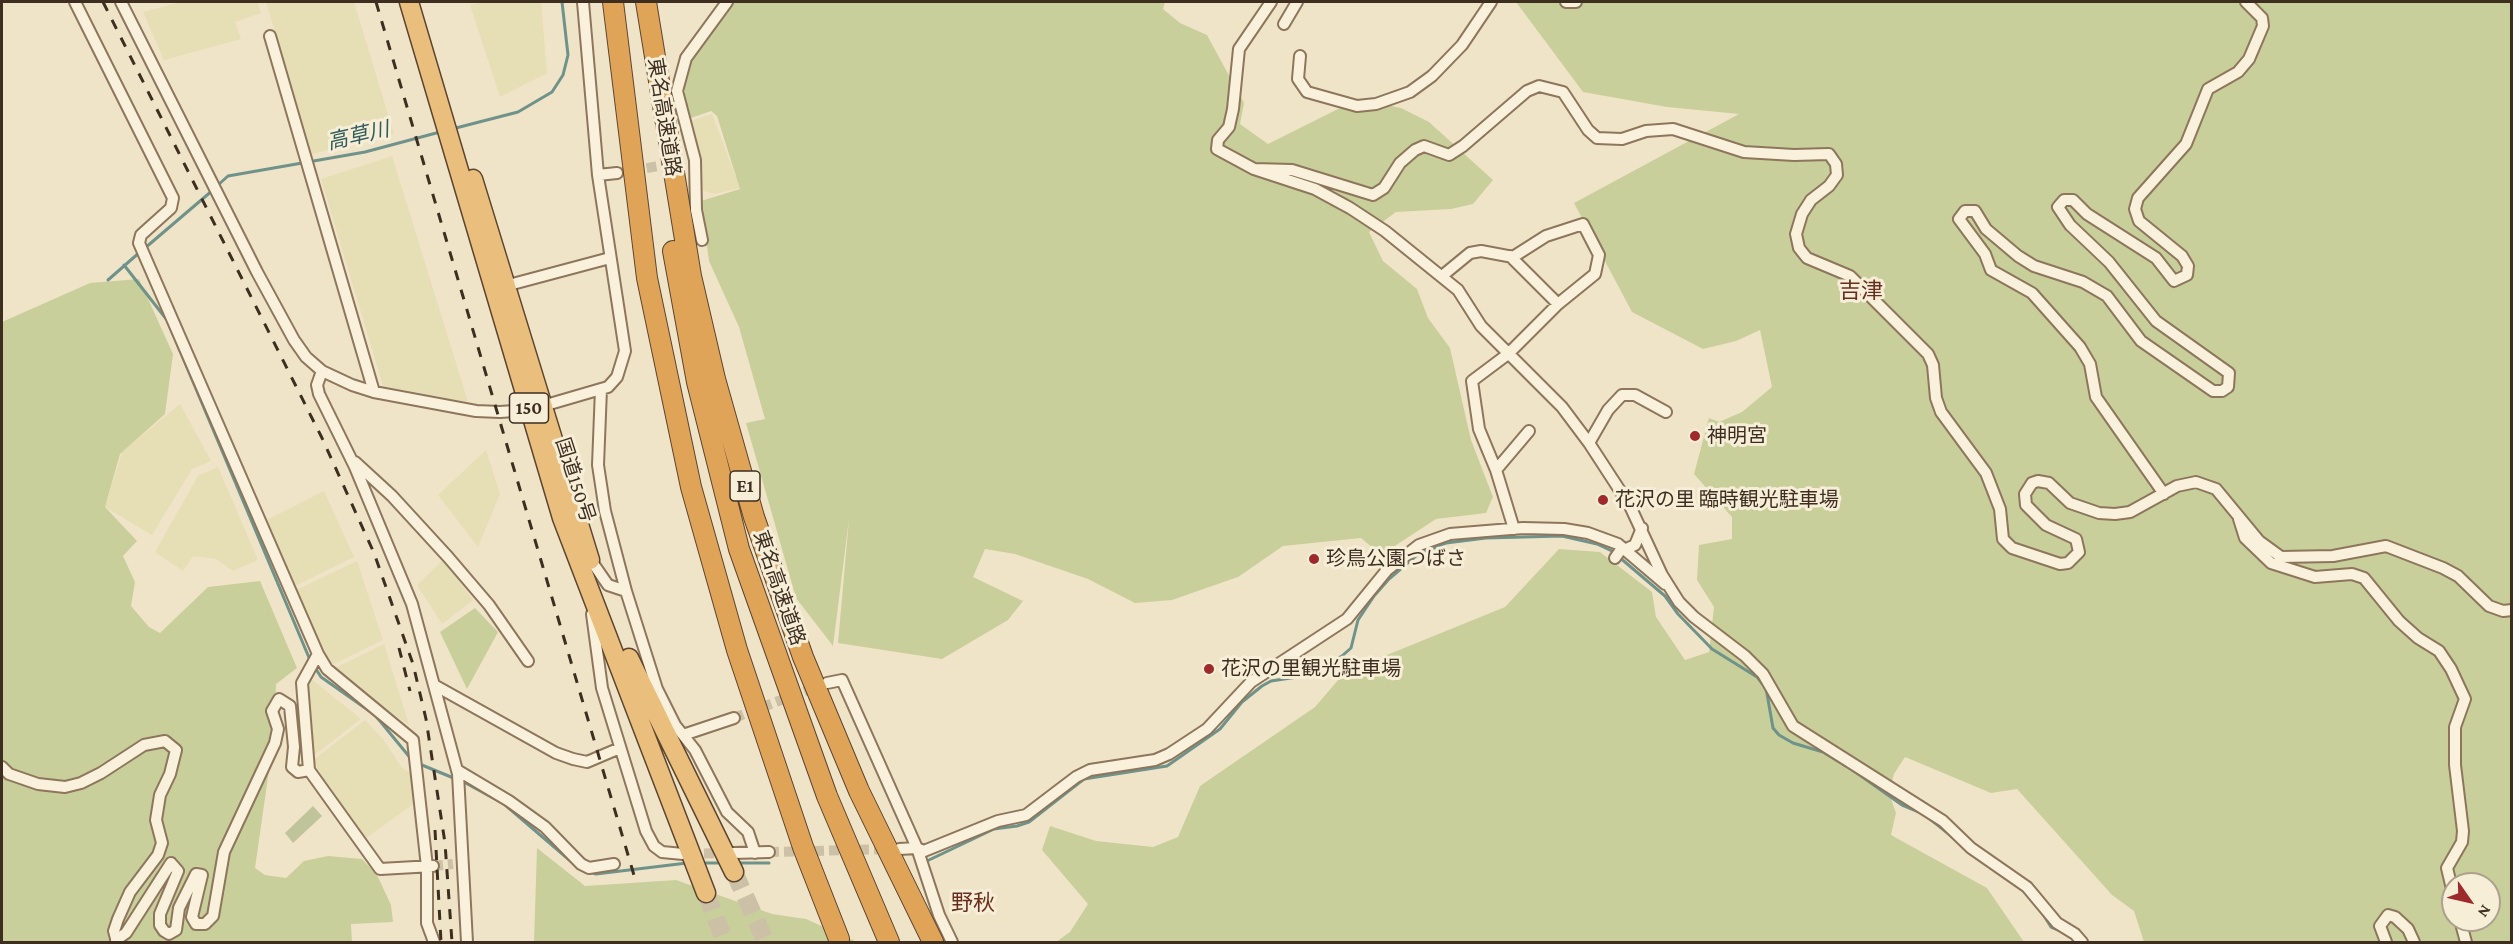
<!DOCTYPE html>
<meta charset="utf-8">
<style>
body{margin:0}
#map{position:relative;width:2513px;height:944px;overflow:hidden;background:#f0e4c8;font-family:"Crimson Pro",serif}
canvas{display:block}
.frame{position:absolute;inset:0;border:3px solid #3d2e20;pointer-events:none}
.north{position:absolute;left:2441px;top:872px;width:60px;height:60px;box-sizing:border-box;background:#f7eed8;border:2px solid #ada18e;border-radius:50%;rotate:124deg;font-size:16px;font-weight:700;line-height:24px;text-align:center;color:#3d2e20}
.north::after{content:'';display:block;margin:auto;width:21px;height:27px;background:#9e2a2b;clip-path:polygon(50% 0,100% 100%,50% 72%,0 100%)}
</style>
<div id="map">
<canvas width="2513" height="944"></canvas>
<div class="frame"></div>
<div class="north">N</div>
</div>
<script>
const ctx = document.querySelector('canvas').getContext('2d');
ctx.lineJoin = 'round';
function fillPath(path, color) { ctx.fillStyle = color; ctx.fill(path, 'evenodd'); }
const shape = rows => new Path2D(rows.map(r => 'M' + r).join(''));
function trace(path, color, width, dash) { ctx.strokeStyle = color; ctx.lineWidth = width; ctx.lineCap = dash ? 'butt' : 'round'; ctx.setLineDash(dash || []); ctx.stroke(path); }
function label(font, color, halo, rows, align = 'center') {
  ctx.font = font + ' "Crimson Pro","Noto Sans JP",serif'; ctx.lineWidth = 6; ctx.setLineDash([]); ctx.textBaseline = 'middle'; ctx.strokeStyle = halo; ctx.fillStyle = color; for (const [text, x, y, turn = 0] of rows) {
    ctx.save(); ctx.translate(x, y); ctx.rotate((+turn || 0) * Math.PI / 180); ctx.textAlign = isNaN(turn) ? turn : align; if (halo) ctx.strokeText(text, 0, 0); ctx.fillText(text, 0, 0); ctx.restore();
  }
}
fillPath(shape([
 [181,2,258,2,261,13,235,22,241,39,164,60,143,12],
 [266,2,354,2,394,134,312,154],
 [482,2,541,2,547,73,500,97,470,5],
 [712,114,740,188,715,194,701,190,685,123],
 [392,156,468,402,383,386,321,179],
 [180,404,211,461,192,469,152,535,105,507,122,452],
 [486,450,500,494,478,547,438,495],
 [218,467,258,560,233,571,216,559,193,556,183,571,155,552,198,476],
 [324,491,354,557,293,587,265,521],
 [443,560,473,600,442,624,417,585],
 [357,561,383,640,334,664,324,659,294,591],
 [384,644,409,725,351,684,335,668],
 [310,678,361,719,312,757,305,696],
 [365,720,383,739,402,768,412,774,415,803,366,838,333,798,313,760]
]), '#e6deb5');
fillPath(shape([
 [730,2,1165,2,1163,9,1180,23,1207,35,1244,103,1240,124,1268,144,1358,99,1401,108,1429,122,1493,180,1473,204,1451,209,1396,212,1369,232,1383,261,1417,289,1428,318,1450,348,1471,440,1493,497,1486,513,1436,519,1381,555,1361,538,1283,546,1238,577,1172,600,1135,603,1088,579,1015,554,985,549,973,577,1023,601,1008,620,942,659,838,643,849,519,833,646,796,598,746,423,765,419,739,327,709,261,701,201,740,189,717,116,711,111,688,119,683,81,694,54],
 [1516,2,2511,2,2511,942,2144,942,2134,911,2112,895,2017,789,1991,793,1905,757,1894,774,1889,793,1896,813,1891,835,1987,888,2024,942,1056,942,1070,932,1088,904,1042,850,1050,826,1096,841,1153,847,1178,837,1200,786,1315,707,1345,672,1505,607,1559,549,1600,552,1652,592,1656,617,1685,660,1709,652,1714,607,1697,580,1699,545,1732,539,1732,517,1694,474,1709,418,1719,422,1742,412,1772,387,1760,330,1736,341,1703,349,1632,312,1574,203,1739,114,1667,107,1583,92],
 [2453,884,2489,884,2489,920,2453,920],
 [139,279,173,354,165,414,120,454,105,507,137,541,123,556,135,582,131,606,149,627,160,633,208,587,260,581,297,668,276,684,273,742,255,868,265,875,286,878,304,861,328,856,362,859,377,875,391,905,393,922,351,924,352,942,2,942,2,322,90,283],
 [475,608,498,632,467,689,440,632],
 [537,848,585,886,676,880,772,914,806,919,857,942,534,942]
]), '#c9cf9b');
fillPath(shape([
 [313,806,322,816,293,843,285,833]
]), '#bfc49a');
trace(shape([
 [452,129,518,112,552,92,563,75,568,55,562,2],
 [218,185,228,176,365,152,440,132],
 [145,248,213,190],
 [124,265,167,320,310,660],
 [108,280,140,252],
 [314,666,321,677,375,715,412,760],
 [417,763,456,779],
 [1854,771,1902,805,1919,812],
 [462,781,504,804,574,864],
 [1925,815,1955,839],
 [929,860,994,829,1017,826,1029,822,1084,779,1167,766,1220,729,1242,702,1262,686,1271,681,1304,676,1342,656,1351,648,1358,620,1374,596,1389,579,1417,555,1446,543,1486,538,1562,536,1597,544,1612,551,1665,596,1678,614,1712,649,1757,677,1766,688,1773,728,1779,735,1793,743,1823,752,1846,766],
 [700,863,723,863],
 [736,863,769,863],
 [579,868,596,874,687,863],
 [2038,906,2051,927,2061,931]
]), '#6f938a', 3);
trace(shape([
 [617,173,683,162],
 [734,718,818,686],
 [769,852,890,849],
 [689,854,727,853],
 [433,866,453,864]
]), '#ccc0a6', 10, [10, 5]);
trace(shape([
 [734,872,766,942],
 [706,893,725,942]
]), '#ccc0a6', 18, [18, 9]);
const minor = shape([
 [75,2,173,198,171,208,141,235,139,243,318,654,302,683,309,770,380,869,433,866],
 [121,2,257,272,294,340,306,357,322,371,317,385,319,394,355,467,412,604,458,774,467,942],
 [1271,2,1239,49,1233,109,1229,127,1218,140,1217,149,1254,169,1315,189,1350,208,1385,231,1458,290,1481,326,1562,407,1589,443,1630,506,1662,575,1679,602,1694,617,1745,656,1763,674,1793,726,1943,821,1971,848,2027,887,2057,923,2075,934,2082,942],
 [1566,2,1576,2],
 [1284,24,1297,2],
 [270,36,374,392],
 [1300,56,1298,79,1307,92,1357,106,1376,104,1410,92,1432,76,1462,45,1491,2],
 [1254,169,1292,170,1373,195,1384,188,1400,163,1415,150,1424,146,1449,155,1463,146,1527,91,1539,86,1563,92,1588,130,1597,138,1622,139,1646,131,1673,129,1744,152,1794,155,1829,154,1836,164,1837,175,1829,186,1811,200,1802,214,1796,234,1799,248,1807,258,1850,276,1928,354,1933,365,1936,398,1941,412,1986,473,2000,509,2003,539,2012,548,2060,564,2068,563,2079,552,2076,539,2046,525,2026,505,2025,494,2032,483,2038,481,2049,483,2070,503,2099,513,2115,514,2130,512,2177,486,2196,482,2216,489,2259,541,2281,557,2333,556,2386,546,2443,568,2458,576,2489,606,2503,611,2512,610],
 [598,175,617,173],
 [702,240,696,210,695,160,677,91,686,58,727,2],
 [1510,256,1558,304],
 [1442,276,1470,253,1481,251,1513,257,1546,236,1583,224,1599,255,1595,274,1558,304,1508,354,1472,381,1479,429,1496,470],
 [505,286,610,258],
 [322,371,352,385,374,392,476,411,500,412,529,410,601,389,608,387,617,377,625,351,598,175,583,2],
 [601,389,598,465,605,511,626,591],
 [1589,443,1608,410,1622,395,1635,395,1666,412],
 [355,462,392,496,448,557,489,605,528,661],
 [2164,494,2096,397,2090,364,2080,347,2032,293,1991,270,1985,254,1959,219,1965,211,1975,211,1986,229,2018,256,2034,266,2083,282,2107,296,2141,341,2213,391,2222,391,2228,387,2229,373,2156,321,2109,262,2070,225,2058,207,2064,200,2073,200,2087,214,2156,258,2174,281,2187,275,2188,266,2182,256,2139,221,2135,209,2138,198,2186,144,2208,89,2238,72,2249,59,2263,26,2262,18,2246,2],
 [2239,519,2245,538,2271,563,2315,577,2352,574,2364,578,2399,621,2418,638,2439,651,2451,669,2465,699,2455,727,2455,765,2463,831,2462,842,2447,868,2453,893],
 [1514,529,1496,470,1529,431],
 [1624,550,1635,545,1642,528],
 [1615,558,1622,548],
 [590,559,608,585,626,591,657,689,675,725,683,735,734,718],
 [592,614,602,688,646,831,654,846,662,852,683,854],
 [318,654,327,669,413,740,427,867,427,923,434,942],
 [827,683,842,680,917,848,924,851,998,821,1026,815,1076,777,1090,770,1155,760,1169,754,1207,729,1251,682,1347,619,1387,570,1419,545,1450,534,1523,528,1564,529,1588,533,1618,544,1665,584],
 [436,686,556,753,573,759,587,762,620,748],
 [683,735,695,750,727,812,748,832,755,853],
 [2,767,9,774,38,784,65,787,81,783,101,773,144,745,165,741,176,750,170,774,160,795,156,820,162,843,158,855,130,892,118,919,114,931,117,942],
 [457,770,509,801,545,827,581,864,589,868,614,864],
 [899,849,917,848,939,915,952,942],
 [733,853,769,852],
 [2460,920,2466,942],
 [116,940,126,933,171,863,178,871,160,914,160,925,164,931,169,934,176,930,179,908,196,874,202,875,192,917,196,924,205,924,213,916,224,852,275,743,278,729,272,711,279,699,290,706,294,747,292,767,298,772,309,770],
 [2386,942,2380,926,2388,915,2395,917,2408,929,2414,942]
]);
const trunk = shape([
 [409,2,562,518,706,893],
 [473,179,590,560],
 [629,658,734,872]
]);
const motorway = shape([
 [613,2,647,278,691,487,737,650,803,847,839,939],
 [646,2,691,276,715,379,754,517,803,657,859,791,933,942],
 [673,251,697,382,739,549,827,796,889,942]
]);
trace(minor, '#8d765c', 14);
trace(trunk, '#5b4430', 21);
trace(motorway, '#5b4430', 22);
trace(minor, '#faf1dc', 10);
trace(trunk, '#eabe7c', 18);
trace(motorway, '#e0a458', 20);
trace(shape([
 [103,2,322,438,374,553,413,664,426,719,445,843,452,942],
 [376,2,636,882],
 [399,648,410,691],
 [435,830,441,942]
]), '#3d2e20', 3, [10, 10]);
for (const [x, y, r, color] of [
 [1695,436,6,"#9e2a2b"],
 [1603,500,6,"#9e2a2b"],
 [1314,559,6,"#9e2a2b"],
 [1209,669,6,"#9e2a2b"]
]) { const dot = new Path2D(); dot.arc(x, y, r, 0, 2 * Math.PI); ctx.fillStyle = color; ctx.fill(dot); trace(dot, '#f7eed8', 2); }
for (const [x, y, w] of [
 [529,408,39],
 [745,486,30]
]) { const box = new Path2D(); box.roundRect(x - w / 2, y - 15, w, 30, 4.5); ctx.fillStyle = '#f7eed8'; ctx.fill(box); trace(box, '#3d2e20', 1.5); }
label('bold 18px', '#3d2e20', null, [
 ["150",529,408],
 ["E1",745,486]
]);
label('20px', '#3d2e20', '#f7eed8', [
 ["東名高速道路",664,117,81],
 ["国道150号",575,480,72],
 ["東名高速道路",779,588,71]
]);
label('20px', '#3d2e20', '#f7eed8', [
 ["神明宮",1707,436],
 ["花沢の里 臨時観光駐車場",1615,500],
 ["珍鳥公園つばさ",1326,559],
 ["花沢の里観光駐車場",1221,669]
], 'left');
label('italic 21px', '#2f5d5a', '#f7eed8', [
 ["高草川",358,136,-13]
]);
label('22px', '#6b2e1e', '#f7eed8', [
 ["吉津",1861,291],
 ["野秋",973,903]
]);
</script>
